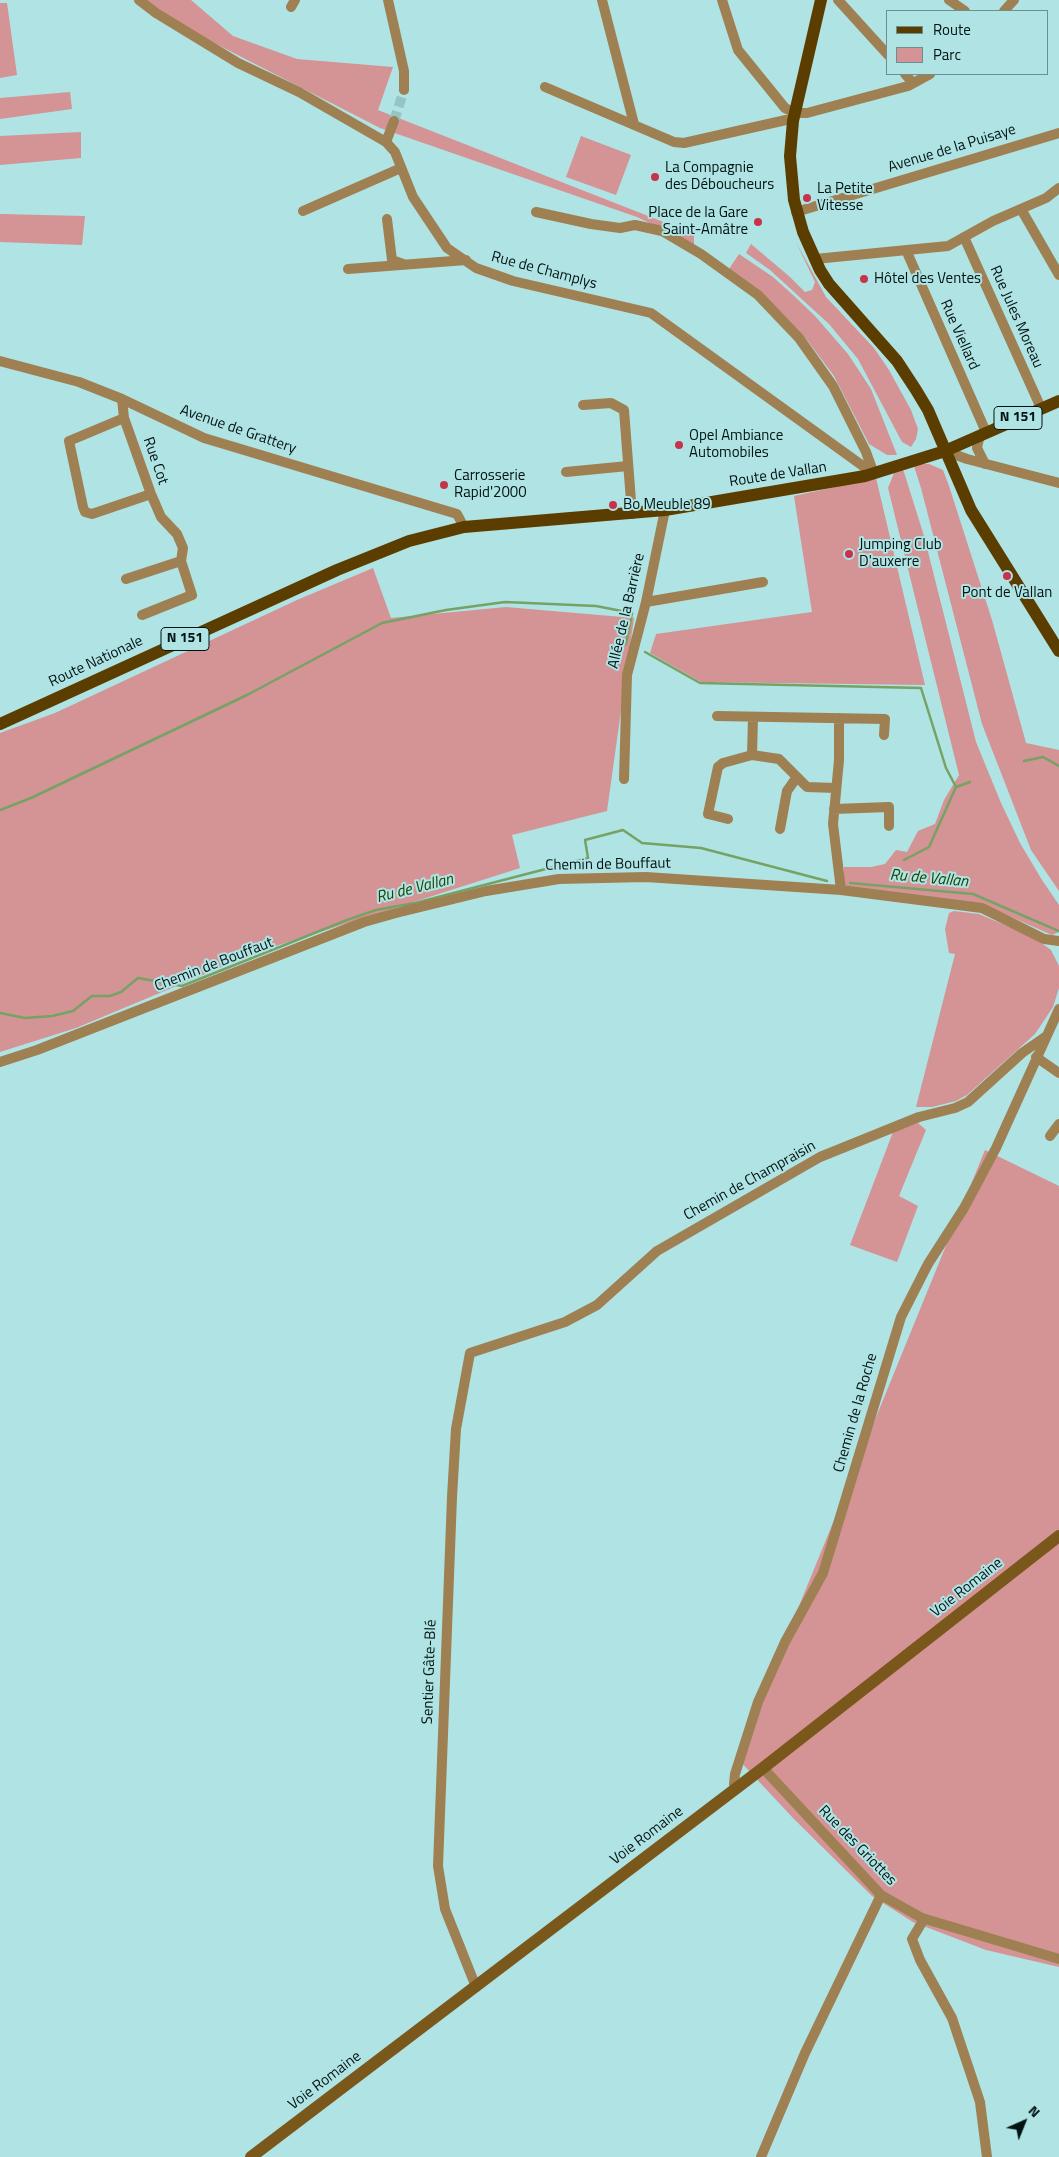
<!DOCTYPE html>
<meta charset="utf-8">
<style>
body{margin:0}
#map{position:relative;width:1059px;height:2157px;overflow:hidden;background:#b0e3e3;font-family:"Titillium Web",sans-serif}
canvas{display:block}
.legend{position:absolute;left:886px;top:10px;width:162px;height:65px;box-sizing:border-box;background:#b0e3e3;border:1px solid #6a9090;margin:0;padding:6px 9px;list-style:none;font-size:15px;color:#021313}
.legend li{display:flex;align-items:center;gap:10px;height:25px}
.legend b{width:25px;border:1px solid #6a9090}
.north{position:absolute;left:999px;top:2097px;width:50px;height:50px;-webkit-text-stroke:4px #b0e3e3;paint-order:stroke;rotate:44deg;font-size:14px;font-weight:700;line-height:20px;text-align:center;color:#021313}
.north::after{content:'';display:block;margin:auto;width:18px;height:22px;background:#021313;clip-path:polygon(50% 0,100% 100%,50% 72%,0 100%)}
</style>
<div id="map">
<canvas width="1059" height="2157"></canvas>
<ul class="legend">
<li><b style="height:6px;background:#5c3d00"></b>Route</li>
<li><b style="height:14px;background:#d49395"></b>Parc</li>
</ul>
<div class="north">N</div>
</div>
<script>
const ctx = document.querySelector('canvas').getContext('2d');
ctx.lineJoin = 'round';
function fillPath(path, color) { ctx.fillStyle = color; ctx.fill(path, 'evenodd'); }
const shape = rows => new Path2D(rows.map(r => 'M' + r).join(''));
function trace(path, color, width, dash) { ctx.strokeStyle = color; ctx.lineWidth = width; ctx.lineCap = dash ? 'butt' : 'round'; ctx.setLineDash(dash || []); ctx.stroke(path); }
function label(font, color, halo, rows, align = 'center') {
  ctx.font = font + ' "Titillium Web",sans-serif'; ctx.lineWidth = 4; ctx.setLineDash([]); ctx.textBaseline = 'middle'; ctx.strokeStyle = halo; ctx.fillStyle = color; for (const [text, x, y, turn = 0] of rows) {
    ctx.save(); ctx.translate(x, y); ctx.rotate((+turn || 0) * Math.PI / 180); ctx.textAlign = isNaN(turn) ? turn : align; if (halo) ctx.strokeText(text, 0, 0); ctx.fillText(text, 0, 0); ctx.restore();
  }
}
fillPath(shape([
 [143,0,191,0,233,36,297,59,393,67,378,110,694,234,694,245,637,217,380,128,185,28],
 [0,3,7,3,17,75,0,78],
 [70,92,72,109,0,119,0,98],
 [81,132,81,158,0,165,0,136],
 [581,136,631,155,616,195,566,177],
 [0,214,85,216,82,245,0,242],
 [796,242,826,297,874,348,889,370,911,410,918,429,916,439,911,447,902,442,858,359,829,324,770,270,746,253,751,244,790,277,805,292,812,290,815,282],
 [739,254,773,277,793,295,815,316,848,354,871,389,897,455,887,455,869,444,834,376,807,340,758,290,729,269],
 [920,464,929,464,943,470,949,486,992,620,1026,743,1059,750,1059,891,1031,850,982,724,921,488,914,466],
 [903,469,924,536,976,742,1001,803,1020,843,1042,880,1059,905,1059,932,1052,935,984,905,844,886,844,867,871,867,885,864,896,850,907,852,918,831,935,824,944,800,959,775,888,488,894,473],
 [876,478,925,685,701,682,650,653,656,634,812,612,794,496],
 [373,568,391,618,506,607,634,618,607,811,512,835,520,868,260,951,76,1028,0,1052,0,733,55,713,297,600],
 [954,911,979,914,1033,937,1051,950,1059,966,1059,988,1053,1007,1035,1034,967,1095,956,1101,932,1107,916,1107,955,954,949,953,945,929,949,913],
 [918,1123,926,1130,899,1196,918,1206,897,1262,850,1245,893,1132],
 [985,1150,1059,1186,1059,1967,986,1950,913,1922,872,1896,793,1818,737,1758]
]), '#d49395');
trace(shape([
 [645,652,700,683,921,688,946,768,956,787],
 [1024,761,1043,757,1059,766],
 [0,810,31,798,247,695,382,623,446,610,505,602,596,606,632,613,626,644],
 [904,860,929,847,956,787,970,782],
 [850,883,973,894,1059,931],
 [0,1013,25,1018,52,1016,73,1011,92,996,110,996,121,992,138,978,182,986,347,920,376,910,415,903,588,858,585,840,623,830,642,843,701,848,827,881]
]), '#76a265', 2.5);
trace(shape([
 [394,121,404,90]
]), '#96c4c4', 10, [10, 5]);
trace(shape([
 [139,0,156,13,238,63,299,92,386,142,395,152,413,197,447,248,476,268,513,281,651,313,874,474],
 [388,0,404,71,404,90],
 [602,0,634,124],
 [722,0,738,50,785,108,795,113,807,113,908,86,930,74],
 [838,0,888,55],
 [949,0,965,11],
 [291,7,295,0],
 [1004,11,1014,0],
 [905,74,913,83],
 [545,87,674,142,684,143,786,120,793,121],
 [386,142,394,121],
 [1021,209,1059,275],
 [303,211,401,168],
 [536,212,591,224,620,228,635,225,662,231,701,254,758,295,799,338,833,386,866,452,874,474],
 [796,212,1059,133],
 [387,219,392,260,403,264],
 [964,237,1041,408],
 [906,250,986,432],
 [815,259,948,246,993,221,1046,198,1059,188],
 [348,269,466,260],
 [0,361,79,382,122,399,204,438,457,514,464,527],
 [122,399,124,418,151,494,161,517,177,534,183,548,181,561,192,595,142,615],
 [583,405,611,403,624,410,632,514],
 [124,418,69,441,83,507,85,512,92,514,151,494],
 [978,436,979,439,977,448,985,464],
 [945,451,967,459,1059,483],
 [566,472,628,466],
 [126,579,181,561],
 [646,602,763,582],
 [717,716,885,719,884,735],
 [839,718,839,760,833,824,841,890],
 [752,755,753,717],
 [624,779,627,675,646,602,665,510],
 [834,809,889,807,889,826],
 [728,819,708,814,718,767,723,763,752,755,779,759,807,787,835,788],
 [780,829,787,791,797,777],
 [1036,1057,1059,1073],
 [0,1062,37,1050,364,922,396,913,486,891,559,879,646,877,841,890,982,908,1044,939,1059,941],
 [1050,1136,1059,1124],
 [763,1768,881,1895,922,1918,1059,1959],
 [736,1789,734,1784,735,1774,758,1702,785,1642,823,1573,901,1317,928,1264,964,1208,996,1148,1059,1009],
 [924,1919,912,1939,920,1960,952,2018,980,2102,987,2157],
 [476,1987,445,1909,438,1866,452,1497,456,1429,470,1353,565,1322,597,1305,657,1251,820,1157,919,1117,955,1108,968,1102,1022,1053,1045,1037],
 [761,2157,805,2053,881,1895]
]), '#9e8053', 10);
trace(shape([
 [251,2157,763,1768,1059,1536]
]), '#7a581c', 12);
trace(shape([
 [821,0,793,121,790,156,794,200,803,232,820,270,829,284,897,361,916,390,928,410,971,510,1059,651],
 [0,724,337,570,409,541,464,527,665,510,865,476,945,451,1059,401]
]), '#5c3d00', 12);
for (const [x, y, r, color] of [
 [655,177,5,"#c5344a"],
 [807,198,5,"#c5344a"],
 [758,222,5,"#c5344a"],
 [864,279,5,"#c5344a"],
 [679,445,5,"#c5344a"],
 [444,485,5,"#c5344a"],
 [613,505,5,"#c5344a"],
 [849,554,5,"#c5344a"],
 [1007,576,5,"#c5344a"]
]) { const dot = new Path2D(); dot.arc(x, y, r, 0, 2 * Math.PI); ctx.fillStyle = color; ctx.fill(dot); trace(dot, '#b0e3e3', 2); }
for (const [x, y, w] of [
 [1018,418,48],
 [185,639,48]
]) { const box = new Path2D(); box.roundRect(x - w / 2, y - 11.5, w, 23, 4); ctx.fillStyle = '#b0e3e3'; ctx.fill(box); trace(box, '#021313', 1); }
label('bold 14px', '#021313', null, [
 ["N 151",1018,418],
 ["N 151",185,639]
]);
label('15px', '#021313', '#b0e3e3', [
 ["Avenue de la Puisaye",952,149,-17],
 ["Rue de Champlys",544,271,15],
 ["Rue Jules Moreau",1016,317,66],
 ["Rue Viellard",959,335,66],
 ["Avenue de Grattery",238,430,19],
 ["Rue Cot",155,461,71],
 ["Route de Vallan",778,475,-9],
 ["Allée de la Barrière",627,611,-77],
 ["Route Nationale",96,662,-25],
 ["Chemin de Bouffaut",608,865,-1],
 ["Chemin de Bouffaut",214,965,-21],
 ["Chemin de Champraisin",750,1181,-29],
 ["Chemin de la Roche",856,1413,-74],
 ["Voie Romaine",967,1588,-38],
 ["Sentier Gâte-Blé",430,1672,-88],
 ["Voie Romaine",647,1836,-37],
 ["Rue des Griottes",857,1846,46],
 ["Voie Romaine",325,2081,-37]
]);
label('15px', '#021313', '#b0e3e3', [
 ["La Compagnie",665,168],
 ["des Déboucheurs",665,185],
 ["La Petite",817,189],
 ["Vitesse",817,206],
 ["Place de la Gare",748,213,"right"],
 ["Saint-Amâtre",748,230,"right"],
 ["Hôtel des Ventes",874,279],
 ["Opel Ambiance",689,436],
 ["Automobiles",689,453],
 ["Carrosserie",454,476],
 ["Rapid'2000",454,493],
 ["Bo Meuble 89",623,505],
 ["Jumping Club",859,545],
 ["D'auxerre",859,562],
 ["Pont de Vallan",1007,593,"center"]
], 'left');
label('italic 16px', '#1a4502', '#b0e3e3', [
 ["Ru de Vallan",929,879,5],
 ["Ru de Vallan",415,889,-14]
]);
</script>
